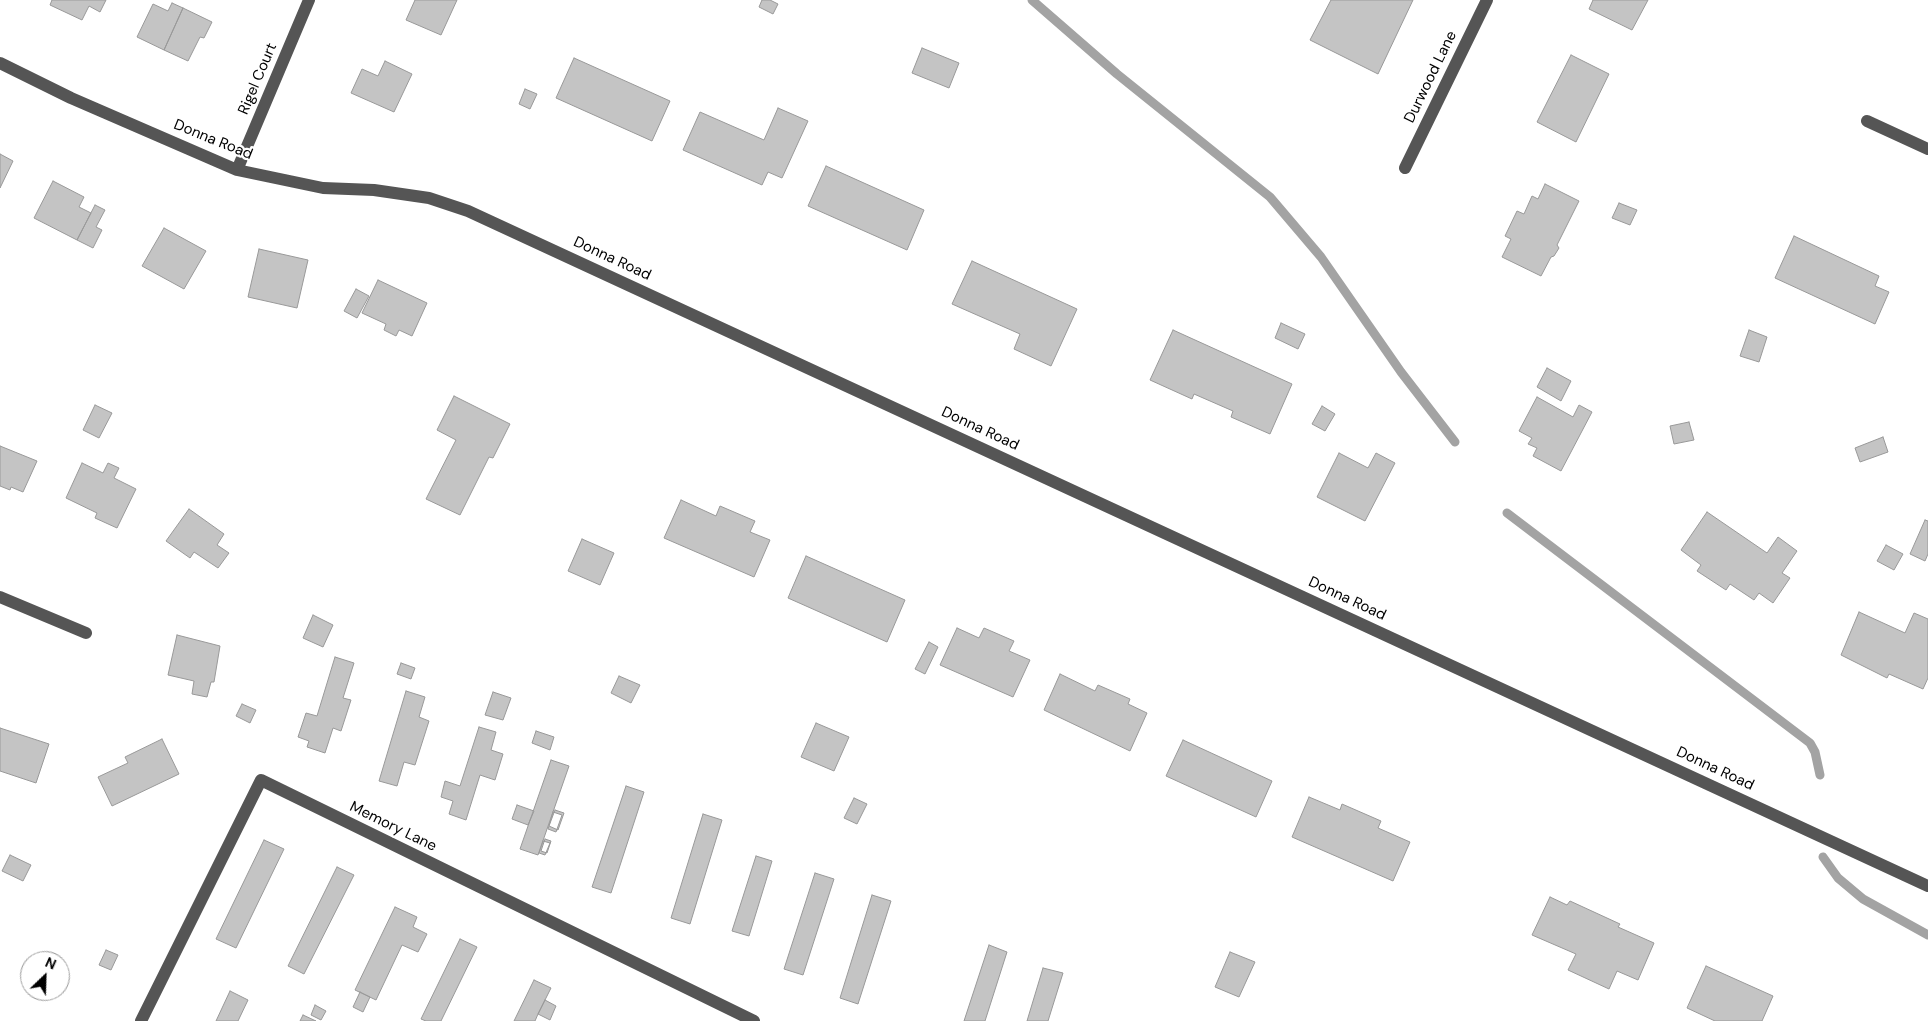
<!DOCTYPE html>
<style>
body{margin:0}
#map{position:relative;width:1928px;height:1021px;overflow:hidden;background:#fff;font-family:"DM Sans",sans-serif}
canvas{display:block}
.north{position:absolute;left:20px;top:951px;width:50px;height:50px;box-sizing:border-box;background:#fff;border:1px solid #999;border-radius:50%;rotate:24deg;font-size:14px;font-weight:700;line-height:20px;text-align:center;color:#000}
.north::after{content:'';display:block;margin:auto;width:18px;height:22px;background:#000;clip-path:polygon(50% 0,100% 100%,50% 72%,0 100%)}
</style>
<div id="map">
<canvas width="1928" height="1021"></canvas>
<div class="north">N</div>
</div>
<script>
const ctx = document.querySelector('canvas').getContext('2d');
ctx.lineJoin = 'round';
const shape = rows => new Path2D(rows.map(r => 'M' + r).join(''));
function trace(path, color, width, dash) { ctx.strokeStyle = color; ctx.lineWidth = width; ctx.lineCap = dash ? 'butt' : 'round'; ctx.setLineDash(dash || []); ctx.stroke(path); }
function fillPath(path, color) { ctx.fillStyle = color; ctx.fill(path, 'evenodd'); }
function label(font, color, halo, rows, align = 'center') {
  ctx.font = font + ' "DM Sans",sans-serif'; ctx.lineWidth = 4.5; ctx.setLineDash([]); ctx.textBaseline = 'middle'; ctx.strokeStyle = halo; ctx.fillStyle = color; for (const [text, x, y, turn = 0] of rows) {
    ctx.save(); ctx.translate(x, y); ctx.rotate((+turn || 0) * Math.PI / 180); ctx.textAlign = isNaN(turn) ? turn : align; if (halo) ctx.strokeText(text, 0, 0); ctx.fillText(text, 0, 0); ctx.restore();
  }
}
trace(shape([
 [1032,0,1117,74,1270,197,1321,257,1401,372,1455,442],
 [1507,513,1810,743,1815,752,1820,775],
 [1823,857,1838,878,1863,899,1928,935]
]), '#a3a3a3', 9);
const building = shape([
 [52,0,106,0,100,12,89,6,82,20,50,5,52,0],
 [415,0,457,0,441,35,406,20,415,0],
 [762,0,770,0,778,4,773,14,759,7,762,0],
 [1331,0,1413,0,1378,74,1310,40,1331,0],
 [1593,0,1648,0,1632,30,1589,9,1593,0],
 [172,3,183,8,164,50,137,37,153,4,168,11,172,3],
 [183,8,212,22,204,38,200,37,188,61,164,50,183,8],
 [922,48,959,63,949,88,912,73,922,48],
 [1571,55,1609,74,1576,142,1537,122,1571,55],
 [574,58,670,101,652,141,556,98,574,58],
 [385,61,412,74,394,112,351,93,362,69,378,76,385,61],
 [525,89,537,94,530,109,519,104,525,89],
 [778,108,808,121,782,178,768,172,762,185,683,150,700,112,764,140,778,108],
 [0,154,13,161,0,188,0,154],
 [826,166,924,210,907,250,808,206,826,166],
 [53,181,84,197,79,207,91,213,77,240,34,218,53,181],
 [1545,184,1579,201,1557,245,1559,248,1554,256,1551,257,1541,276,1502,257,1511,239,1505,236,1517,211,1524,214,1532,196,1538,199,1545,184],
 [1619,203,1637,210,1630,225,1612,218,1619,203],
 [95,205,105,210,96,227,102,230,93,248,77,240,95,205],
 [164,228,206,251,184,289,142,266,164,228],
 [1794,236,1879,276,1875,286,1889,292,1875,324,1775,278,1794,236],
 [259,249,308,260,297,308,248,297,259,249],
 [972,261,1077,309,1051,366,1014,349,1020,334,952,304,972,261],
 [378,280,427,303,412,336,399,330,396,336,384,330,386,324,362,313,378,280],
 [356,289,369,296,357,318,344,311,356,289],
 [1281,323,1305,334,1298,349,1275,338,1281,323],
 [1173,330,1292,384,1270,434,1231,417,1233,411,1194,394,1192,399,1150,380,1173,330],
 [1749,330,1767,337,1759,362,1740,356,1749,330],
 [1547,368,1571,381,1561,401,1537,387,1547,368],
 [454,396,510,424,493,458,489,457,460,515,426,499,456,440,437,430,454,396],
 [1537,397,1573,417,1579,405,1592,412,1561,471,1533,456,1537,448,1528,444,1532,438,1519,431,1537,397],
 [95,405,112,413,99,438,83,430,95,405],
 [1322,406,1335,414,1325,431,1312,424,1322,406],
 [1689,422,1694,440,1674,444,1670,426,1689,422],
 [1883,437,1888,452,1860,462,1855,448,1883,437],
 [0,446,37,461,23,492,11,487,10,490,0,486,0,446],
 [1339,453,1368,468,1376,453,1395,463,1365,521,1317,497,1339,453],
 [82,463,103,473,108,463,119,468,114,478,136,489,117,528,95,518,97,513,66,498,82,463],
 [681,500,716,516,720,506,755,521,750,532,770,540,754,577,664,538,681,500],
 [189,509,224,534,217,545,229,553,218,568,194,552,190,558,166,541,189,509],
 [1707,512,1767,553,1778,537,1797,551,1782,573,1790,578,1773,603,1759,593,1754,600,1730,584,1726,590,1697,571,1701,565,1681,550,1707,512],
 [1925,520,1928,521,1928,554,1925,561,1910,554,1925,520],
 [582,539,614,553,600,585,568,571,582,539],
 [1886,545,1903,554,1894,570,1877,561,1886,545],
 [806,556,905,600,887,642,788,598,806,556],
 [1859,612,1905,633,1914,613,1928,619,1928,678,1923,689,1889,674,1887,678,1841,655,1859,612],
 [313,615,333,625,323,647,303,638,313,615],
 [957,628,979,638,984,628,1014,641,1009,651,1030,660,1013,697,940,665,957,628],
 [177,635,220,646,214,682,211,682,207,697,192,694,194,681,168,675,177,635],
 [929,642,938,647,925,674,915,669,929,642],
 [335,657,354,663,343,698,351,700,341,731,333,728,325,753,307,747,309,741,298,737,306,713,317,716,335,657],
 [401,663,415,668,411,679,397,674,401,663],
 [1060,674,1095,691,1098,685,1130,699,1128,704,1147,713,1130,751,1044,710,1060,674],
 [619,676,640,685,631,703,611,693,619,676],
 [406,691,425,697,419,717,429,721,415,765,404,762,397,786,379,781,406,691],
 [493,692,511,698,503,720,485,715,493,692],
 [242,704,256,710,250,723,236,716,242,704],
 [816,723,849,737,834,771,801,757,816,723],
 [479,727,496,732,491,750,503,754,495,780,480,775,466,820,449,814,453,801,441,797,445,781,460,786,479,727],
 [0,728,49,744,36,783,0,771,0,728],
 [536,731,554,737,550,750,532,743,536,731],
 [162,739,179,774,112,806,98,777,128,763,125,757,162,739],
 [1183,740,1272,781,1256,817,1166,776,1183,740],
 [551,760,569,766,538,855,520,849,551,760],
 [626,786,644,792,611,893,592,887,626,786],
 [1309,797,1340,810,1342,804,1381,821,1378,828,1410,842,1393,881,1292,837,1309,797],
 [854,798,867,804,857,824,844,818,854,798],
 [517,805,534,811,528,825,512,819,517,805],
 [555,810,564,813,558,830,549,826,555,810],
 [553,812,562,815,556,832,548,829,553,812],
 [703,814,722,820,690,924,671,918,703,814],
 [545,839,551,841,547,853,541,851,545,839],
 [264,840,284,849,236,948,216,939,264,840],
 [543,841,550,843,545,855,539,853,543,841],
 [10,855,31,865,23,881,2,871,10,855],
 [756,856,772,861,749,936,732,931,756,856],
 [337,867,354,875,304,974,288,966,337,867],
 [815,873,834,879,803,975,784,969,815,873],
 [872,895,891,901,858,1004,840,998,872,895],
 [1550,897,1567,905,1570,901,1620,924,1618,927,1654,943,1638,980,1617,971,1609,989,1568,970,1576,954,1532,935,1550,897],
 [395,907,417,917,413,927,427,934,418,952,402,945,376,1000,355,990,395,907],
 [460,939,477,947,441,1021,426,1021,421,1019,460,939],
 [989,945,1007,952,985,1021,964,1021,989,945],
 [106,950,118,955,111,970,99,965,106,950],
 [1230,952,1255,962,1239,997,1215,987,1230,952],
 [1706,966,1773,996,1762,1021,1715,1021,1687,1008,1706,966],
 [1043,968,1063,973,1048,1021,1027,1021,1043,968],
 [534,980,551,988,538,1014,535,1021,514,1021,534,980],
 [230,991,248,1000,238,1021,216,1021,230,991],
 [360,992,370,997,363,1012,353,1007,360,992],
 [545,1000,556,1006,550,1020,538,1014,545,1000],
 [315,1005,326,1011,321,1020,311,1015,315,1005],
 [303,1015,316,1021,300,1021,303,1015]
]);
fillPath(building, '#c4c4c4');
trace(building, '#999', 1);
trace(shape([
 [0,63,71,98,237,170,323,188,374,190,429,198,468,211,1928,886],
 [1867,121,1928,149],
 [1405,168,1487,0],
 [237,170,309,0],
 [0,597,86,633],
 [141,1021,261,780,754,1021]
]), '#555', 12);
label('15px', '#000', '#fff', [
 ["Durwood Lane",1431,77,-64],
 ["Rigel Court",258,79,-67],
 ["Donna Road",213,140,22],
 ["Donna Road",612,259,25],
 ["Donna Road",980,429,25],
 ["Donna Road",1347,599,25],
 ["Donna Road",1715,769,25],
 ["Memory Lane",393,827,26]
]);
</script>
